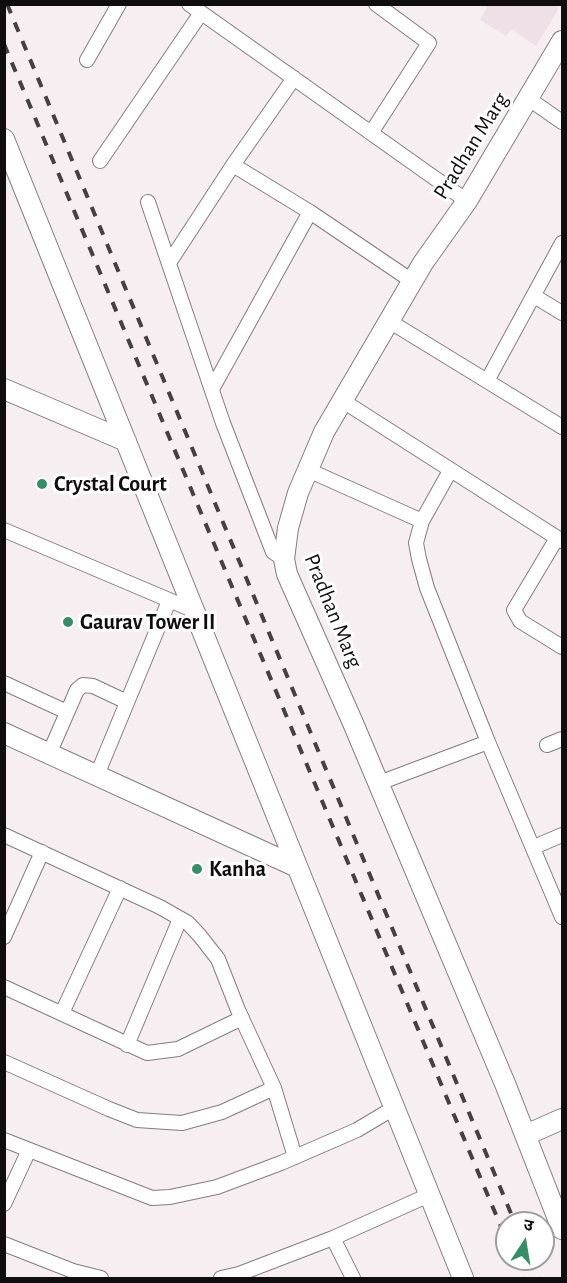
<!DOCTYPE html>
<meta charset="utf-8">
<style>
body{margin:0}
#map{position:relative;width:567px;height:1283px;overflow:hidden;background:#f7eef2;font-family:"Alegreya Sans","Noto Sans Devanagari",sans-serif}
canvas{display:block}
.frame{position:absolute;inset:0;border:6px solid #100d0e;pointer-events:none}
.north{position:absolute;left:495px;top:1211px;width:60px;height:60px;box-sizing:border-box;background:#fff;border:2px solid #9f9e9f;border-radius:50%;rotate:12deg;font-size:16px;font-weight:700;line-height:24px;text-align:center;color:#100d0e}
.north::after{content:'';display:block;margin:auto;width:21px;height:27px;background:#368f64;clip-path:polygon(50% 0,100% 100%,50% 72%,0 100%)}
</style>
<div id="map">
<canvas width="567" height="1283"></canvas>
<div class="frame"></div>
<div class="north">उ</div>
</div>
<script>
const ctx = document.querySelector('canvas').getContext('2d');
ctx.lineJoin = 'round';
function fillPath(path, color) { ctx.fillStyle = color; ctx.fill(path, 'evenodd'); }
const shape = rows => new Path2D(rows.map(r => 'M' + r).join(''));
function trace(path, color, width, dash) { ctx.strokeStyle = color; ctx.lineWidth = width; ctx.lineCap = dash ? 'butt' : 'round'; ctx.setLineDash(dash || []); ctx.stroke(path); }
function label(font, color, halo, rows, align = 'center') {
  ctx.font = font + ' "Alegreya Sans",sans-serif'; ctx.lineWidth = 6; ctx.setLineDash([]); ctx.textBaseline = 'middle'; ctx.strokeStyle = halo; ctx.fillStyle = color; for (const [text, x, y, turn = 0] of rows) {
    ctx.save(); ctx.translate(x, y); ctx.rotate((+turn || 0) * Math.PI / 180); ctx.textAlign = isNaN(turn) ? turn : align; if (halo) ctx.strokeText(text, 0, 0); ctx.fillText(text, 0, 0); ctx.restore();
  }
}
fillPath(shape([
 [483,5,557,5,558,10,536,46,511,29,506,36,480,20,487,7]
]), '#efdfe6');
const street = shape([
 [189,4,467,201],
 [87,60,119,4],
 [529,99,562,122],
 [371,133,429,43,376,4],
 [100,161,201,13],
 [233,165,294,78],
 [148,202,223,423,273,552,284,559],
 [169,263,233,165,310,212,412,281],
 [534,296,562,313],
 [389,321,562,427],
 [487,381,562,243],
 [212,389,310,212],
 [343,401,562,541],
 [308,470,422,521],
 [450,471,422,521,416,543,419,559,427,588,488,742,562,917],
 [4,530,195,611],
 [557,538,514,610,520,621,562,647],
 [4,683,67,712],
 [547,745,562,739],
 [49,754,77,690,83,685,93,686,127,702],
 [97,775,169,601],
 [379,783,488,742],
 [4,835,160,907,188,923,200,936,218,959,238,1010,274,1088,295,1157],
 [534,847,562,835],
 [4,937,42,852],
 [4,987,147,1053,178,1049,242,1018],
 [62,1013,120,888],
 [127,1045,180,919],
 [4,1062,109,1109,137,1120,182,1123,222,1112,274,1088],
 [4,1140,152,1198,170,1197,217,1187,281,1163,357,1130,394,1108],
 [4,1204,29,1150],
 [333,1238,353,1278],
 [4,1244,73,1271,101,1278],
 [221,1278,239,1274,333,1238,429,1195]
]);
const secondary = shape([
 [562,41,467,201,423,263,324,432,298,493,288,528,284,559,287,574,353,723,506,1086,562,1229],
 [4,139,463,1278],
 [4,389,126,441],
 [4,733,297,867],
 [526,1135,562,1119]
]);
trace(street, '#847c7f', 16);
trace(secondary, '#847c7f', 22);
trace(street, '#fff', 14);
trace(secondary, '#fff', 20);
trace(shape([
 [7,4,515,1223],
 [4,44,507,1241],
 [515,1259,523,1278],
 [530,1259,538,1278]
]), '#454142', 4, [10, 10]);
for (const [x, y, r, color] of [
 [42,484,6,"#368f64"],
 [68,622,6,"#368f64"],
 [197,869,6,"#368f64"]
]) { const dot = new Path2D(); dot.arc(x, y, r, 0, 2 * Math.PI); ctx.fillStyle = color; ctx.fill(dot); trace(dot, '#fff', 2); }
label('22px', '#100d0e', '#fff', [
 ["Pradhan Marg",471,146,-58],
 ["Pradhan Marg",333,611,68]
]);
label('bold 22px', '#100d0e', '#fff', [
 ["Crystal Court",54,484],
 ["Gaurav Tower II",80,622],
 ["Kanha",209,869]
], 'left');
</script>
